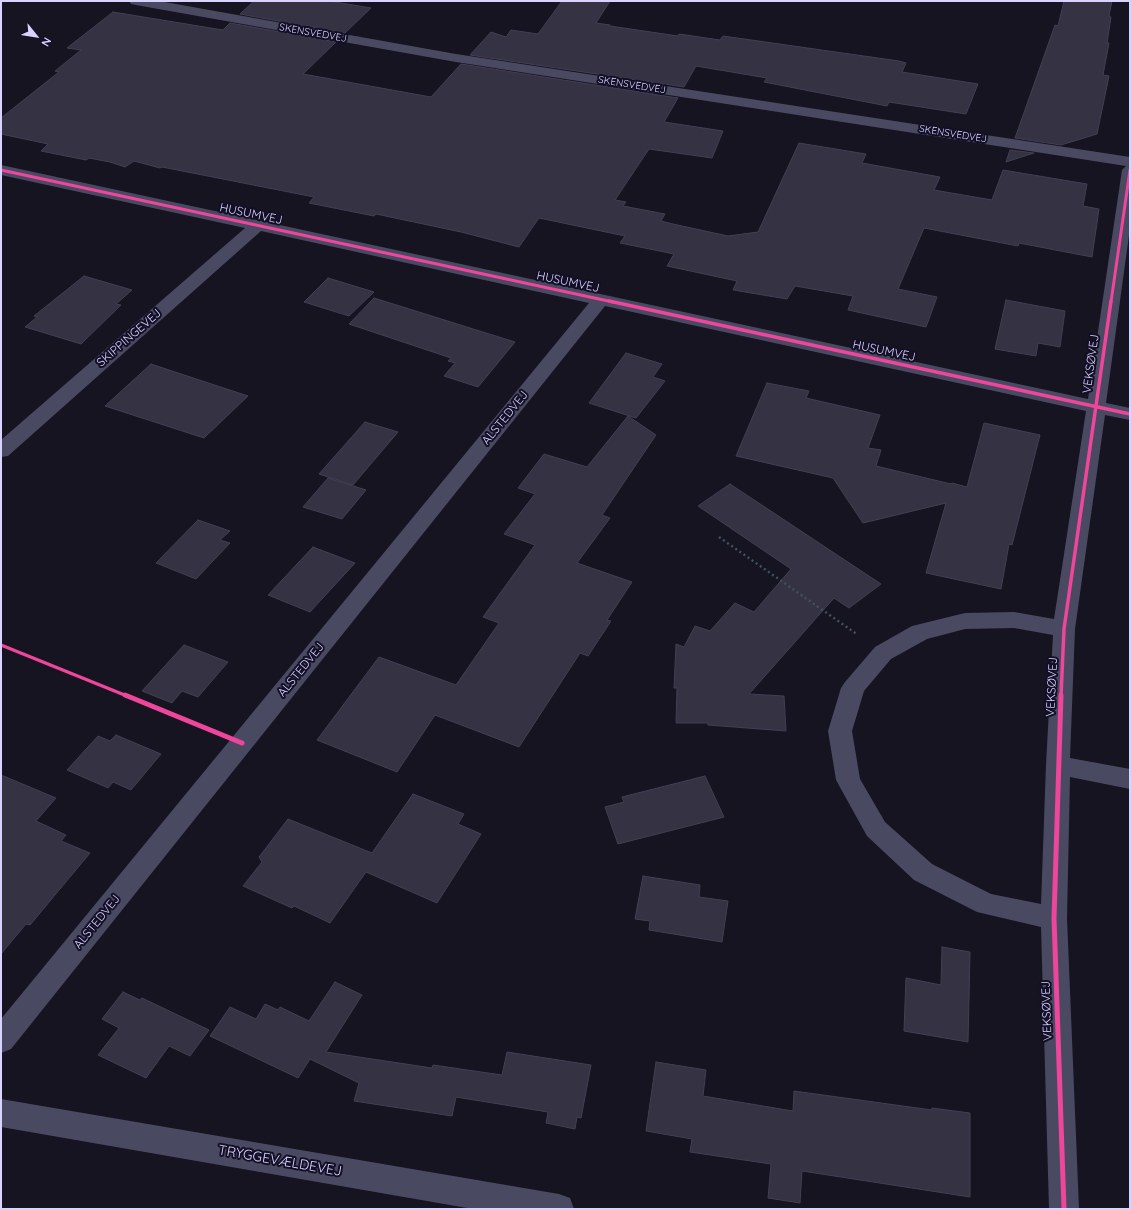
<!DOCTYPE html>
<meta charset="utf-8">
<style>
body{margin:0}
#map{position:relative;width:1131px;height:1210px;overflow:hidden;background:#161421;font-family:Quicksand,sans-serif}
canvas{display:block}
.frame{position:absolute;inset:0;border:2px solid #d9d4ff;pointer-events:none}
.north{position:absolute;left:16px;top:16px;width:40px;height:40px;-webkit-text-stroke:3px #130f26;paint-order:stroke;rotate:120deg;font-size:11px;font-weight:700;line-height:16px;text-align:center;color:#d9d4ff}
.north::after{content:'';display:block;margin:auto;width:14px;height:18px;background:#d9d4ff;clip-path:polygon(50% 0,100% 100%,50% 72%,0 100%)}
</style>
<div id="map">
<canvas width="1131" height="1210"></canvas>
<div class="frame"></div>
<div class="north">N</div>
</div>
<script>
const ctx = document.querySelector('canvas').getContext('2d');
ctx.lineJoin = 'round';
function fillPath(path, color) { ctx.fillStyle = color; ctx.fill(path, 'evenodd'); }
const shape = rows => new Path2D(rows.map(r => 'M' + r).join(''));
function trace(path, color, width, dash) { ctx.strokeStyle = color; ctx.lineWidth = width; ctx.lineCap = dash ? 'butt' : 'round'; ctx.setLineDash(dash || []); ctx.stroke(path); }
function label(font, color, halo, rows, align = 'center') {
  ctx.font = font + ' Quicksand,sans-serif'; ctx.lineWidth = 4; ctx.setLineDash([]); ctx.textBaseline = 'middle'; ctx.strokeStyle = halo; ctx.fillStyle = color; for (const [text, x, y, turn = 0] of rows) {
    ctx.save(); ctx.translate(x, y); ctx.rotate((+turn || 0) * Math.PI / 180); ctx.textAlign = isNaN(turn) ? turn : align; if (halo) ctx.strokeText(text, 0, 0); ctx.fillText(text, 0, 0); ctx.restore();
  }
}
const building = shape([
 [254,1,329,1,371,8,345,33,240,14,254,1],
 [562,1,610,1,596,23,610,25,610,26,678,36,679,34,720,40,723,36,899,61,906,63,902,72,978,84,966,114,889,102,887,106,764,82,767,78,696,66,684,87,470,55,491,32,506,37,511,30,538,34,562,1],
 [1064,1,1112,1,1109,16,1111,17,1107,43,1109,43,1103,75,1109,76,1097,134,1061,145,1015,138,1055,25,1058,26,1064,1],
 [113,12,223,30,230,23,336,42,303,74,431,97,461,64,678,98,664,122,723,131,712,158,649,149,615,200,626,202,623,206,665,214,661,221,673,224,728,236,758,232,799,143,866,154,862,163,940,177,934,190,992,200,1003,170,1087,184,1083,206,1099,209,1092,257,1019,243,1018,246,924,228,898,289,937,297,926,327,848,310,853,296,795,286,787,299,733,290,737,281,667,266,674,254,620,243,625,236,539,218,519,247,461,232,376,214,374,216,309,203,314,197,162,167,160,168,134,161,125,167,110,162,89,158,86,160,41,151,48,144,1,134,1,118,59,72,55,71,81,50,67,48,113,12],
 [1010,150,1034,153,1006,162,1010,150],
 [84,276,132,290,116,304,121,305,81,344,25,327,37,317,34,316,84,276],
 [328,278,374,292,349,316,304,302,328,278],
 [374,298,515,342,478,387,444,376,455,363,448,361,451,358,349,324,374,298],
 [1006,300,1065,311,1060,347,1038,343,1036,356,995,349,1006,300],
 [626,353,662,364,653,377,665,381,636,418,589,403,626,353],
 [151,364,172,371,248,396,204,438,105,406,151,364],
 [767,383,809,391,806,398,880,415,868,448,881,450,876,466,951,484,952,483,967,487,984,423,1040,435,1012,545,1009,544,1001,589,926,573,946,503,863,523,833,478,736,456,767,383],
 [628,416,656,435,602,515,610,518,577,563,632,582,607,620,611,621,588,656,580,653,519,747,435,715,397,772,317,740,379,657,456,685,499,623,483,617,535,545,504,534,535,494,518,488,544,454,587,467,628,416],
 [365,422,398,432,353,485,319,474,365,422],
 [328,478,366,490,342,519,303,507,328,478],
 [730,484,881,584,849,608,834,598,749,694,784,696,786,731,708,725,708,723,676,723,677,688,674,688,676,644,684,647,695,626,710,631,735,603,754,612,791,569,698,506,730,484],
 [198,520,230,531,220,540,230,543,196,579,156,563,198,520],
 [313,547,355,563,310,612,268,595,313,547],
 [184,645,228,662,198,697,182,691,172,703,142,691,184,645],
 [116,735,161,754,131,790,113,782,108,788,67,770,98,736,110,741,116,735],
 [1,775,56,798,36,821,66,835,61,841,90,853,30,925,26,924,1,954,1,775],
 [705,776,724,817,618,844,605,807,624,802,622,797,705,776],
 [413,794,464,814,458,824,481,834,437,903,366,872,330,923,294,906,292,908,243,886,262,862,259,857,288,819,372,853,413,794],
 [643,876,700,885,699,897,728,901,722,942,649,930,650,921,635,919,643,876],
 [942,947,970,952,968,1042,904,1031,906,978,941,985,942,947],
 [335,982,362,995,326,1052,432,1068,433,1065,502,1075,507,1052,591,1065,581,1118,577,1117,575,1129,546,1123,548,1112,456,1097,452,1116,354,1101,359,1083,310,1059,298,1078,210,1036,230,1007,256,1019,265,1004,278,1010,280,1007,309,1021,335,982],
 [123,992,140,1000,142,998,209,1030,190,1056,169,1046,146,1078,98,1055,119,1028,102,1019,123,992],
 [656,1062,706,1070,703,1096,793,1111,794,1091,932,1110,932,1108,970,1113,970,1197,802,1171,800,1203,768,1198,771,1164,690,1152,692,1139,646,1131,656,1062]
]);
fillPath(building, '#343243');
trace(building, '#433f54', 1);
trace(shape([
 [719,537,858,635]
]), '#44505f', 2.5, [2, 3]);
fillPath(shape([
 [129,1,159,1,456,54,1130,157,1130,228,1106,403,1130,408,1130,420,1105,415,1075,629,1070,758,1130,769,1130,789,1070,777,1067,918,1079,1209,1049,1209,1041,927,977,912,914,880,867,836,836,780,828,731,841,688,845,682,875,647,912,626,965,613,1014,612,1054,619,1086,411,605,306,11,1049,1,1053,1,1019,589,303,261,231,8,456,1,457,1,440,245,228,1,175,1,165,1088,399,1122,170,1126,166,456,62,136,5,131,4,129,1],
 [1014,628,1053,635,1046,765,1041,904,991,894,932,864,885,822,860,779,852,731,864,691,891,659,927,639,965,629,1014,628],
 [1,1099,559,1194,570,1198,574,1209,473,1209,1,1127,1,1099]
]), '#4a4962');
trace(shape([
 [1,170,613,302],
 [1111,302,1130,170]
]), '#ed469a', 3);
trace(shape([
 [609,301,1130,414],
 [1,645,127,696],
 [1061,696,1064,629,1111,301]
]), '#ed469a', 3.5);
trace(shape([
 [125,695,242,743],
 [1061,695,1054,918,1064,1209]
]), '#ed469a', 5);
label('10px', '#d9d4ff', '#130f26', [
 ["SKENSVEDVEJ",313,33,10],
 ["SKENSVEDVEJ",632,85,9],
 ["SKENSVEDVEJ",953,134,9]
]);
label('12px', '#d9d4ff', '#130f26', [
 ["HUSUMVEJ",251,214,12],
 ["HUSUMVEJ",568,282,12],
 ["SKIPPINGEVEJ",129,338,-41],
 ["HUSUMVEJ",884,351,12],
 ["VEKSØVEJ",1091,364,-82],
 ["ALSTEDVEJ",505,418,-51],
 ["ALSTEDVEJ",301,670,-51],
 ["VEKSØVEJ",1052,687,-87],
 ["ALSTEDVEJ",97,922,-51],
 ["VEKSØVEJ",1047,1011,-92]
]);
label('14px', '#d9d4ff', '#130f26', [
 ["TRYGGEVÆLDEVEJ",280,1161,10]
]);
</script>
